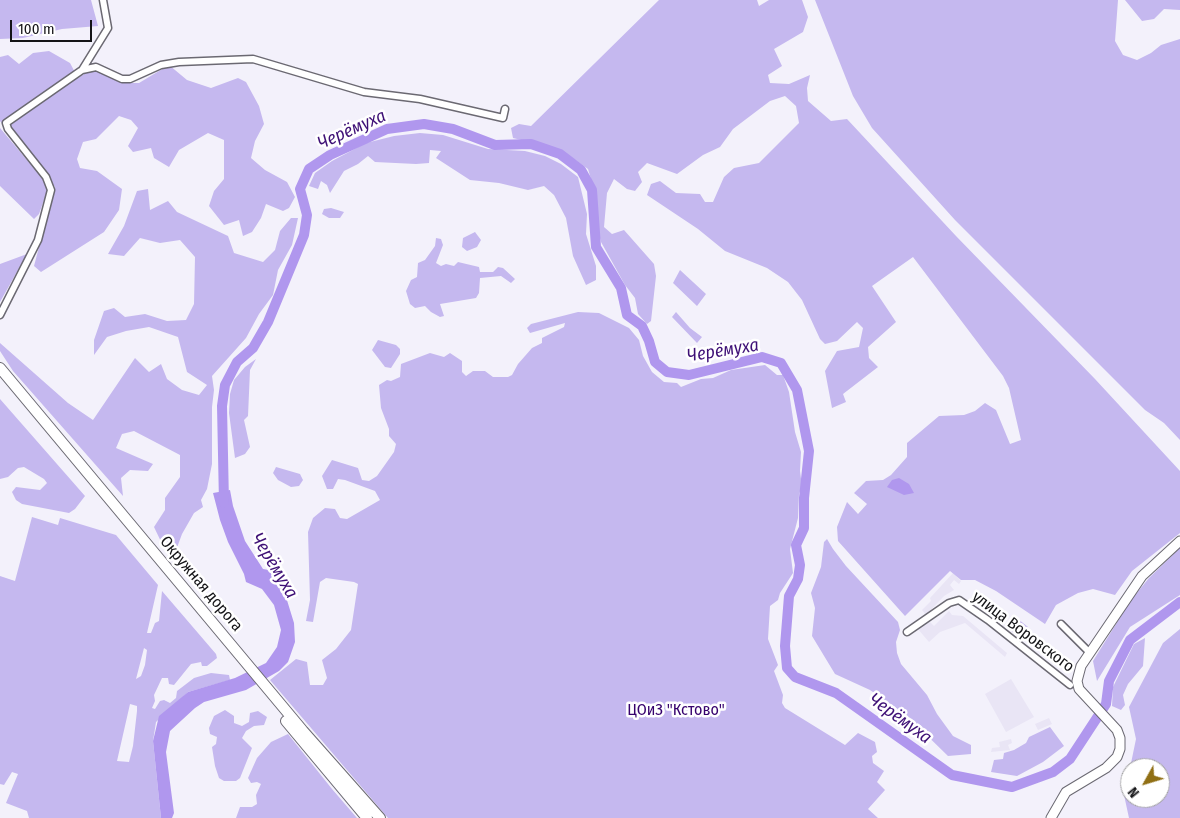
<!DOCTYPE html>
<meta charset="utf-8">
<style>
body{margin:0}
#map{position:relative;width:1180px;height:818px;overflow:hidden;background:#f3f1fb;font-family:"Fira Sans Condensed",sans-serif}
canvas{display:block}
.north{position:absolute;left:1120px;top:758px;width:50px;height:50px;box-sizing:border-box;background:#fff;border:1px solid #a1a1a2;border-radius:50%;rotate:231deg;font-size:14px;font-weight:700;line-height:20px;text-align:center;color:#141417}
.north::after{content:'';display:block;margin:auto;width:18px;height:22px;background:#906f14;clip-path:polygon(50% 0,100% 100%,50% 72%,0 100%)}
.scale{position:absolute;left:10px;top:20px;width:82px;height:22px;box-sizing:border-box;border:2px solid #141417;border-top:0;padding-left:6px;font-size:15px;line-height:18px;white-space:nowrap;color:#141417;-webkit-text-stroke:4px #fff;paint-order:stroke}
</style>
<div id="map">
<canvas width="1180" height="818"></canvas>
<div class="north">N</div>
<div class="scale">100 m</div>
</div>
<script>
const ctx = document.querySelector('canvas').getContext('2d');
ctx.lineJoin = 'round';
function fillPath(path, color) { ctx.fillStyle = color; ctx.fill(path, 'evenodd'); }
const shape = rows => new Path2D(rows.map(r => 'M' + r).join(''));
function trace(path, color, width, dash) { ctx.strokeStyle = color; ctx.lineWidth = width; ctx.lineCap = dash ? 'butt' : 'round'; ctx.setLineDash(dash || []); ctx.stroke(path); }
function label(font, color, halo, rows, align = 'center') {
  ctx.font = font + ' "Fira Sans Condensed",sans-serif'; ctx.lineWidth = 5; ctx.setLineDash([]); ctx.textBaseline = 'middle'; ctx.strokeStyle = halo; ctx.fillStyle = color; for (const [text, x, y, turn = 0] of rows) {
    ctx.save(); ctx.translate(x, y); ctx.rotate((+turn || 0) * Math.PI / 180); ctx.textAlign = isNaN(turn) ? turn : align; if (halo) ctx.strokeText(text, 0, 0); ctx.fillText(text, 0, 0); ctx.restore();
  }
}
fillPath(shape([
 [953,573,961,581,959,584,954,580,950,585,954,590,944,596,926,615,922,610,931,601,930,598],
 [949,611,952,615,963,616,1007,653,1005,657,965,623,940,632,929,642,917,628,930,622,934,626],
 [1011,679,1034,717,1006,732,985,694],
 [1049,718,1052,724,1038,730,1035,724],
 [1011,739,1012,743,1008,745,1010,750,991,752,992,748,1000,747,999,742]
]), '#e9e5f5');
fillPath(shape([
 [0,0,91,0,98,26,62,29,23,38,0,39],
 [659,0,757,0,759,6,769,0,802,0,808,17,803,32,774,49,782,66,768,75,770,83,789,84,810,75,807,88,808,101,831,121,847,119,956,236,1095,379,1180,471,1180,533,1132,571,1115,595,1093,589,1078,593,1056,605,1045,624,996,591,975,580,961,580,950,571,905,616,838,541,837,527,847,502,858,514,867,504,854,493,866,481,883,480,891,475,907,457,907,443,939,416,964,415,975,411,985,403,996,410,1010,444,1021,440,1009,388,1003,376,913,257,872,286,896,322,868,347,869,358,878,367,843,394,846,402,832,408,825,371,837,351,859,347,863,328,857,322,837,341,825,344,820,339,802,300,788,282,767,268,725,251,698,229,647,195,651,184,660,181,676,193,700,194,705,202,713,202,724,177,734,168,759,163,799,123,796,106,785,96,770,101,733,129,720,147,703,155,677,174,647,163,638,172,642,182,635,191,627,189,614,179,607,193,604,227,612,234,624,230,654,264,656,276,651,321,647,324,638,314,635,298,625,285,601,242,598,231,595,193,588,169,574,159,546,146,513,138,511,128,519,124,531,126],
 [815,0,1118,0,1115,41,1123,55,1137,60,1151,53,1161,45,1180,39,1180,440,1164,423,1145,410,955,220,872,128,853,96],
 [1125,0,1180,0,1180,10,1164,9,1154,19,1142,21],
 [49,51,70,63,78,78,92,69,122,83,139,83,169,65,187,80,211,88,238,78,246,82,259,106,264,124,255,141,251,158,265,170,287,182,295,197,289,208,283,211,266,204,261,218,252,232,243,236,239,220,224,225,209,206,214,191,224,179,224,140,208,133,179,150,169,167,154,158,151,148,133,152,128,146,138,128,131,120,119,116,96,139,83,142,77,159,80,168,97,171,122,189,119,210,104,232,41,272,34,266,55,187,0,121,0,57,8,55,19,64,33,53],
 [0,128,49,186,39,214,34,219,0,186],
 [420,133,443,135,488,149,525,151,545,156,561,164,578,177,587,214,586,234,596,266,596,280,586,285,573,256,566,218,554,195,544,186,528,190,499,183,470,180,436,158,441,151,430,150,429,163,416,164,375,162,368,156,358,164,344,171,330,193,327,185,321,181,318,189,309,186,315,173,332,161,366,143,394,136],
 [148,189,150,210,168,201,177,212,228,236,234,253,263,262,275,250,280,231,291,218,298,218,292,245,278,270,273,295,259,314,246,338,212,376,214,390,212,407,212,464,207,489,201,500,203,507,194,513,182,534,175,553,166,552,154,527,165,510,165,498,180,477,180,455,134,431,122,434,116,448,153,464,148,471,130,470,121,478,123,496,13,371,0,351,0,343,68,403,93,420,135,358,149,372,161,364,167,379,182,390,199,395,207,385,187,372,178,337,149,327,126,331,107,337,94,355,94,340,104,311,114,308,125,317,145,314,167,321,186,320,194,304,195,257,180,240,160,243,140,238,124,256,108,254,124,226,137,191],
 [331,208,344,212,340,218,329,218,322,214,324,209],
 [475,232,481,240,477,247,467,251,462,247,463,238],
 [436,238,441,239,443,245,436,263,441,266,446,264,454,266,458,262,479,267,480,272,493,272,498,267,503,268,515,279,511,283,501,276,480,278,479,293,476,298,440,304,444,316,440,317,431,312,425,306,415,308,410,304,406,291,411,280,417,277,418,263,425,260,435,246],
 [27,254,0,302,0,264],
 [680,270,706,294,697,306,673,283],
 [578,312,599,313,629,328,639,340,643,356,652,372,664,382,677,383,681,387,701,379,713,378,731,370,765,365,777,375,783,375,789,392,795,432,801,452,800,471,802,486,799,494,798,518,790,549,793,573,780,593,778,600,770,606,768,639,778,665,774,671,783,695,782,703,785,708,845,745,858,733,875,742,877,752,872,756,873,763,884,771,877,782,885,790,868,809,878,818,388,818,270,680,296,659,307,662,310,685,323,685,327,678,322,660,336,649,351,630,358,584,354,582,326,578,320,582,313,622,306,621,310,600,308,532,313,518,325,508,335,509,340,518,347,519,380,500,375,491,345,480,338,479,333,489,327,489,322,476,332,460,358,468,362,480,369,481,377,476,394,452,396,444,389,436,389,429,381,408,379,385,387,380,391,381,400,377,401,364,430,353,444,357,450,353,462,361,462,372,466,376,473,371,485,371,493,377,508,377,512,375,518,364,532,348,542,343,542,338,564,327,565,323,530,333,527,328,531,324],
 [676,312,690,328,702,337,697,343,672,317],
 [378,340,396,345,400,349,400,354,391,368,385,367,372,350],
 [256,359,250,370,248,416,244,420,250,447,245,454,235,458,229,413,230,394,234,380,245,367],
 [0,399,85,496,75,509,69,513,22,504,16,500,12,492,16,487,40,490,47,483,44,479,24,467,18,468,8,477,0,479],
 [276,467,300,474,303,480,299,486,291,487,278,480,273,473],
 [32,517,58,525,60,518,116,535,158,585,147,633,151,633,155,623,159,621,162,591,216,654,217,658,207,666,202,666,201,662,191,664,174,685,169,684,168,678,162,678,154,695,155,701,152,708,155,709,160,701,164,700,170,703,176,698,177,691,194,678,211,673,229,675,230,680,188,692,156,722,153,741,161,818,29,818,27,811,6,803,18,774,12,772,4,785,0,784,0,576,15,581],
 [144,648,147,650,145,665,141,676,136,679],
 [130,704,137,706,137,711,133,746,129,762,117,761],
 [827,539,833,549,846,566,898,622,900,630,896,642,897,653,901,664,927,695,937,714,953,736,971,745,971,754,948,756,905,714,870,690,835,674,812,636,815,608,811,593,821,567,824,542],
 [1180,548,1180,595,1130,627,1097,681,1093,661,1131,600,1149,578],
 [1018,619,1028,627,1017,636,1011,630],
 [1180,629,1180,818,1129,818,1124,795,1130,770,1130,798,1160,798,1160,768,1130,768,1136,739,1129,707,1163,643],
 [1145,638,1143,666,1128,684,1123,695,1125,705,1121,710,1112,706,1113,687,1134,644],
 [225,710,234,716,234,723,242,726,249,722,250,713,258,711,267,717,264,725,254,726,246,731,242,738,252,748,240,778,236,781,224,781,219,778,215,766,212,747,216,744,217,737,210,734,209,728,214,716],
 [1050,727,1064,746,1043,762,1017,776,991,772,994,760,1003,759,1004,753,1014,750,1026,743,1029,737],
 [288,734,332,789,357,818,236,818,240,807,252,807,257,804,256,795,261,784,257,782,251,783,248,778,257,758,271,742]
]), '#c5b8ef');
fillPath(shape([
 [899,478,909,484,914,493,904,495,887,487,892,480],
 [230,490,233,506,245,541,263,569,269,570,272,573,286,597,294,623,295,642,288,662,279,671,246,690,204,702,195,708,170,731,166,752,174,813,172,818,161,818,153,741,159,716,188,692,235,678,266,663,277,647,281,630,274,605,262,589,246,582,244,574,228,542,220,520,213,493]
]), '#b097ee');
trace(shape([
 [224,503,222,406,225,385,237,362,253,348,268,322,304,235,307,215,300,189,309,169,330,155,387,129,424,124,453,129,495,145,531,144,560,154,581,170,592,190,596,247,621,288,627,315,642,326,649,341,655,362,667,372,689,375,762,357,781,363,797,390,809,451,804,498,804,528,796,545,800,565,798,579,789,596,785,646,787,668,795,677,836,693,952,775,1012,787,1053,772,1070,759,1106,704,1109,681,1130,640,1180,602]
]), '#b097ee', 10);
const street = shape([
 [82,70,96,67,122,79,130,79,161,65,179,62,253,59,364,92,420,99,503,118,505,109],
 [0,315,38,240,51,190,46,177,8,129,6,123,82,70,108,28,103,0],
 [1061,624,1089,652],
 [907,632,949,603,959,600,988,620,1070,685]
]);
const secondary = shape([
 [1051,818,1066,792,1106,768,1117,757,1120,749,1120,738,1117,730,1079,689,1077,681,1081,666,1142,576,1180,541]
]);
const primary = shape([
 [0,368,303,731,380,818],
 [286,721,367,818]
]);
trace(street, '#6b6972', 9);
trace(secondary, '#6b6972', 11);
trace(primary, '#6b6972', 12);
trace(street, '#fff', 6);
trace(secondary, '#fff', 9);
trace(primary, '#fff', 10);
label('16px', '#141417', '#fff', [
 ["Окружная дорога",201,584,50],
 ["улица Воровского",1023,632,37]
]);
label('16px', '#36016d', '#fff', [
 ["ЦОиЗ \"Кстово\"",676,711]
]);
label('italic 18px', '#3e1076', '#fff', [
 ["Черёмуха",352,130,-24],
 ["Черёмуха",723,351,-9],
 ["Черёмуха",274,566,59],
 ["Черёмуха",900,719,36]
]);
</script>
